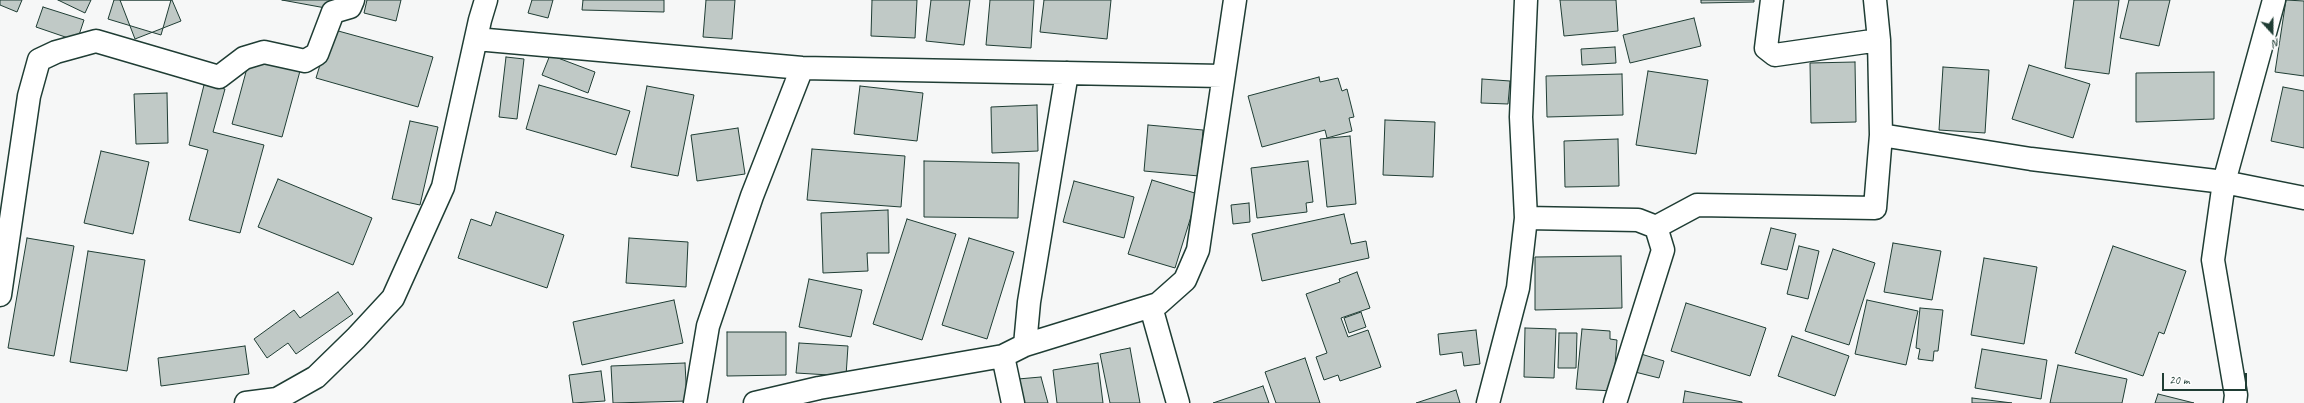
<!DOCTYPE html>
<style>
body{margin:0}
#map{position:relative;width:2304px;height:403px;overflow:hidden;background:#f6f7f7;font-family:Caveat,sans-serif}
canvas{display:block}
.north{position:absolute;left:2252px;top:12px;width:40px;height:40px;-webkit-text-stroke:3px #fff;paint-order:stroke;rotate:159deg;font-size:11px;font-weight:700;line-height:16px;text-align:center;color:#1f3d34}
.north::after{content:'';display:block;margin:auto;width:14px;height:18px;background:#1f3d34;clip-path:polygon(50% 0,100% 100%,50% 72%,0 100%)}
.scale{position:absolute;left:2162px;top:373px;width:85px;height:18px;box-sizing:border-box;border:2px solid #1f3d34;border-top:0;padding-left:5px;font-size:12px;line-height:14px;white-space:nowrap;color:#1f3d34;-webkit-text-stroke:3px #fff;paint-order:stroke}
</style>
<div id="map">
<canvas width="2304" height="403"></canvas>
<div class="north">N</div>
<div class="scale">20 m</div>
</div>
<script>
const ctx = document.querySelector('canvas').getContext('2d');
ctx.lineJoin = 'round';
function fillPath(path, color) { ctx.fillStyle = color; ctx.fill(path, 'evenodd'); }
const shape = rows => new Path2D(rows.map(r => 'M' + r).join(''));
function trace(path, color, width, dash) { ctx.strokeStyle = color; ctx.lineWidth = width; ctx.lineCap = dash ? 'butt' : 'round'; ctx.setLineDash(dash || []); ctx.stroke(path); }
const building = shape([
 [0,0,22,0,17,12,0,5,0,0],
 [58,0,91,0,85,13,58,0],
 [114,0,171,0,161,35,108,19,114,0],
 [120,0,172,0,181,21,135,39,120,0],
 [282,0,333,0,331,9,282,0],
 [367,0,401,0,396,21,364,13,367,0],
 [532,0,553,0,548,18,528,13,532,0],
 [583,0,664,0,664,12,582,10,583,0],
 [706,0,735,0,732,39,703,37,706,0],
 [872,0,917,0,915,38,871,36,872,0],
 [931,0,970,0,964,45,926,41,931,0],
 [990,0,1034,0,1031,48,986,45,990,0],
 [1044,0,1111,0,1107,39,1040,32,1044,0],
 [1560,0,1616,0,1618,31,1564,36,1560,0],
 [1701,0,1754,0,1754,2,1701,3,1701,0],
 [2074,0,2119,0,2109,74,2065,68,2074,0],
 [2129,0,2170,0,2159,46,2120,38,2129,0],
 [2286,0,2304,1,2304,76,2275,72,2286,0],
 [43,7,84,20,77,41,36,27,43,7],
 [1694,18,1701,46,1630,63,1623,35,1694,18],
 [331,29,433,57,418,107,316,78,331,29],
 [1615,47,1616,63,1582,65,1581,49,1615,47],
 [550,55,595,72,588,93,542,75,550,55],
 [250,57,300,71,282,137,232,124,250,57],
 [506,57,524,59,517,119,499,117,506,57],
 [1855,62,1856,122,1811,123,1810,63,1855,62],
 [2029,65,2090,84,2073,138,2012,119,2029,65],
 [1943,67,1989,70,1985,133,1939,130,1943,67],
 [1648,71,1708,80,1696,154,1636,145,1648,71],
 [2214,72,2214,119,2136,122,2136,73,2214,72],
 [1622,74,1623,115,1547,117,1546,76,1622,74],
 [1319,77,1320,82,1338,78,1342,91,1347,89,1354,117,1349,118,1352,131,1327,138,1325,130,1262,147,1248,96,1319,77],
 [1482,79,1510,81,1508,104,1481,103,1482,79],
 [204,85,225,89,213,132,264,145,240,233,189,220,208,150,189,145,204,85],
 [539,85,630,111,616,155,526,129,539,85],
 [647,86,694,95,678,176,631,167,647,86],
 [860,86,923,93,917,141,854,134,860,86],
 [2283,87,2304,91,2304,148,2271,141,2283,87],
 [167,93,168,143,136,144,134,94,167,93],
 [1037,105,1038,151,992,153,991,107,1037,105],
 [1385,120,1435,122,1433,177,1383,175,1385,120],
 [410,121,438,127,420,205,392,199,410,121],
 [1148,125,1203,130,1199,176,1144,171,1148,125],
 [738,128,745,174,697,181,691,135,738,128],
 [1350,136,1356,204,1327,207,1320,139,1350,136],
 [1618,139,1619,186,1565,187,1564,141,1618,139],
 [812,149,905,156,901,207,807,200,812,149],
 [101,151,149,162,133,234,84,223,101,151],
 [924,161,1019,163,1018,218,924,217,924,161],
 [1308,161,1313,202,1306,203,1307,212,1257,218,1251,168,1308,161],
 [278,179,372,218,353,265,258,227,278,179],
 [1152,180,1198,194,1175,268,1128,254,1152,180],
 [1074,181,1134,197,1124,238,1063,222,1074,181],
 [1249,203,1250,222,1233,224,1231,205,1249,203],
 [888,210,889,253,867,253,868,271,823,273,821,213,888,210],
 [496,212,564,235,547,288,458,258,471,219,491,226,496,212],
 [1344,214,1351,244,1366,241,1369,258,1262,281,1252,234,1344,214],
 [907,219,956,234,922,340,873,324,907,219],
 [1771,228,1796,234,1787,270,1761,264,1771,228],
 [27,238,74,246,54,356,8,348,27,238],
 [629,238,688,242,686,287,626,283,629,238],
 [969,238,1014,252,987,339,942,325,969,238],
 [1893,243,1941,251,1932,300,1884,292,1893,243],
 [1799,246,1819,251,1808,299,1787,294,1799,246],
 [2113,246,2186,271,2164,334,2159,332,2143,376,2075,353,2113,246],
 [1833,249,1875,263,1849,345,1805,331,1833,249],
 [88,251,145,260,127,371,70,362,88,251],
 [1621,256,1622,308,1535,310,1535,257,1621,256],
 [1984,258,2037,267,2024,344,1971,335,1984,258],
 [1357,272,1370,308,1341,318,1348,337,1368,330,1381,367,1340,381,1338,375,1324,380,1316,357,1327,353,1306,294,1340,282,1339,279,1357,272],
 [809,279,862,290,851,337,799,327,809,279],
 [338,292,353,314,296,354,288,343,267,358,254,339,294,310,300,318,338,292],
 [674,300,683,343,582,365,573,322,674,300],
 [1867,300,1918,311,1906,365,1855,354,1867,300],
 [1686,303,1766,328,1750,376,1671,351,1686,303],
 [1920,308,1943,310,1938,351,1934,351,1933,361,1918,359,1920,349,1916,348,1920,308],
 [1361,312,1366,327,1349,333,1344,318,1361,312],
 [1525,328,1556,329,1554,378,1524,377,1525,328],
 [1582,329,1610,331,1610,339,1617,340,1613,391,1576,389,1582,329],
 [1476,330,1480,364,1464,366,1462,352,1440,355,1438,334,1476,330],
 [727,332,786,332,786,375,727,376,727,332],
 [1559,333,1577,333,1576,368,1558,368,1559,333],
 [1792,336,1849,356,1835,396,1778,376,1792,336],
 [799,343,848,346,846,376,796,373,799,343],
 [245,346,249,374,161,386,158,358,245,346],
 [1130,348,1140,403,1110,403,1100,354,1130,348],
 [1982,349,2047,360,2041,399,1975,388,1982,349],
 [1641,354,1664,361,1659,378,1635,372,1641,354],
 [1305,358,1320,403,1276,403,1265,372,1305,358],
 [685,363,687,401,613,403,611,366,685,363],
 [1098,363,1103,403,1057,403,1053,370,1098,363],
 [2058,365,2127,379,2122,403,2050,403,2058,365],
 [601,371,605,401,573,403,569,375,601,371],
 [1041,377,1048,403,1022,403,1018,379,1041,377],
 [1263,386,1269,403,1213,403,1263,386],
 [1456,390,1460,403,1416,403,1456,390],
 [1685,391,1742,402,1742,403,1683,403,1685,391],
 [2158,394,2194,403,2155,403,2158,394],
 [1972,398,2012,403,1972,403,1972,398]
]);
fillPath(building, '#c0c9c6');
trace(building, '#1f3d34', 1);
const minor = shape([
 [1772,0,1766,48,1775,55,1879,40],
 [476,39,802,68,1222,76],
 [1881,135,2031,159,2224,182,2304,198],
 [1526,218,1638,220,1656,227,1663,250,1615,403],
 [1656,227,1697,205,1875,208,1881,135,1879,40,1875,0],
 [0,295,29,96,39,60,56,52,96,41,219,77,244,58,264,52,305,61,317,54,333,12,350,7,353,0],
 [1151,307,1178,403],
 [1025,345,1029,302,1067,73],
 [1003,356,1013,403],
 [246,403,277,399,316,377,356,338,393,298,443,187,480,20,486,0],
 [695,403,708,326,752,196,802,68],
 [755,403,819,388,1003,356,1025,345,1158,304,1185,280,1198,250,1235,0],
 [1488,403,1518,288,1526,218,1521,117,1526,0],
 [2235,403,2236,395,2213,260,2224,182,2274,0]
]);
trace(minor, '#1f3d34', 25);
trace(minor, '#fff', 22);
</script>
